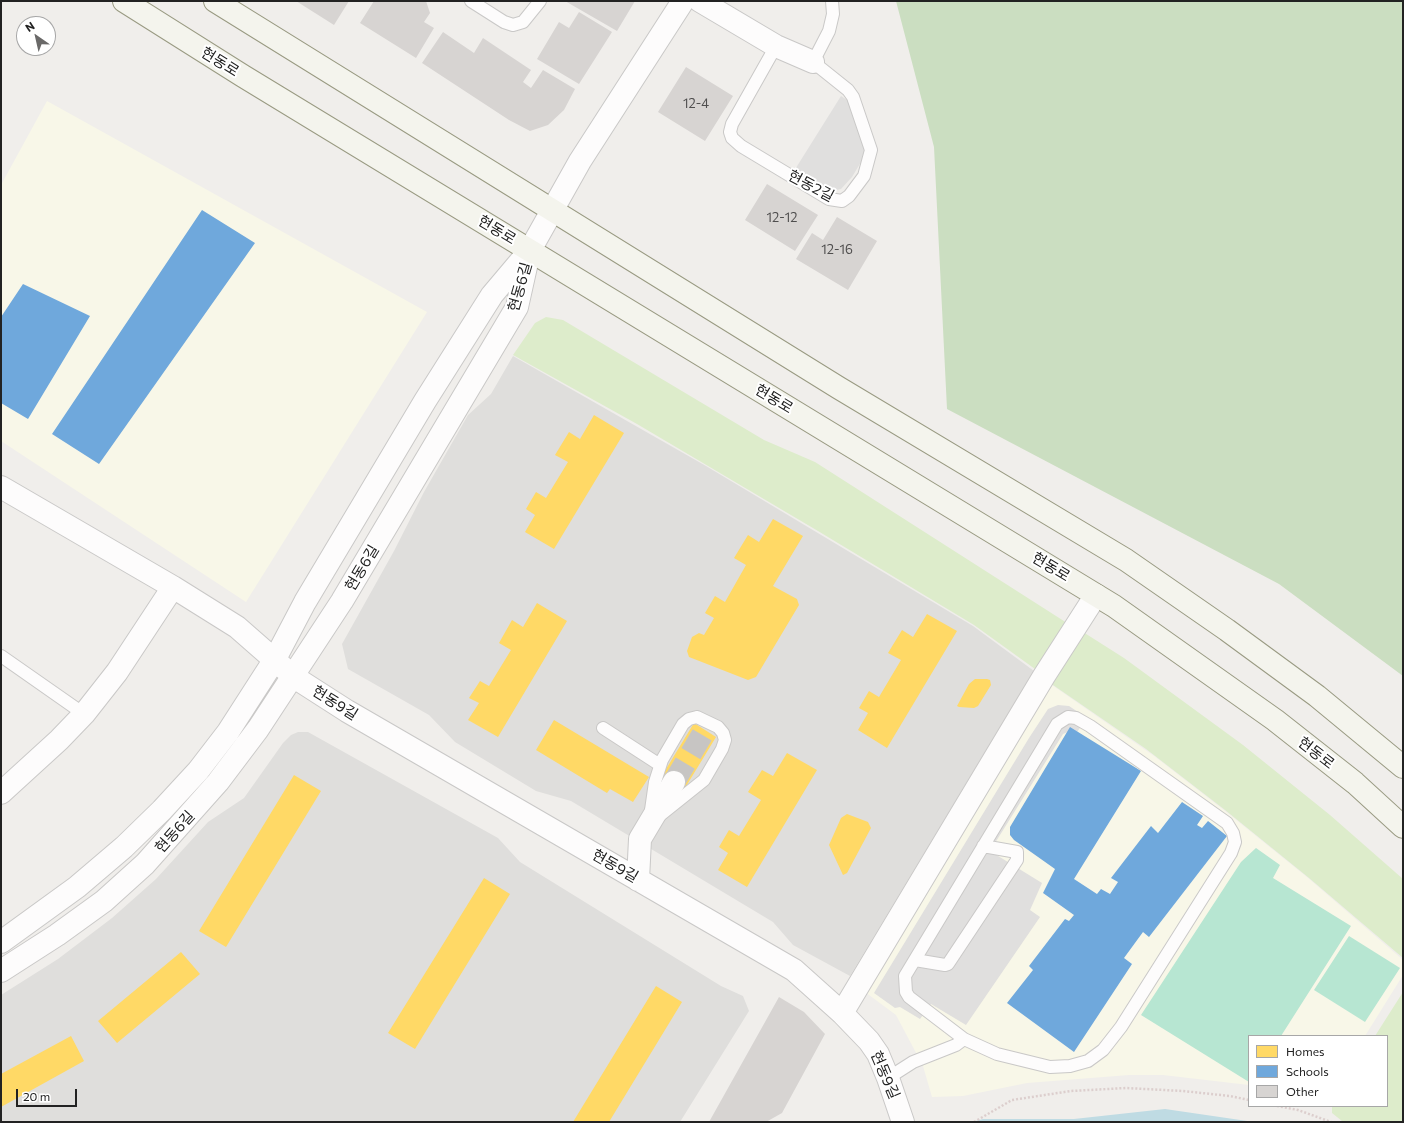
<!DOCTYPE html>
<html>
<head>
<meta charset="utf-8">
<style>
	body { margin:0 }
	#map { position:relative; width:1404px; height:1123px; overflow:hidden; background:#f0eeeb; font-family:Commissioner,sans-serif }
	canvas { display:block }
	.frame { position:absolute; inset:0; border:2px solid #222; pointer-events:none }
	.legend { position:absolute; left:1248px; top:1035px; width:140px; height:72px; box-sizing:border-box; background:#fff; border:1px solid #a7a7a7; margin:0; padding:5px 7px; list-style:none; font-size:12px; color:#222 }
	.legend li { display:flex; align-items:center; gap:8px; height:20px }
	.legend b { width:20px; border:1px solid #a7a7a7 }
	.north { position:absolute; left:16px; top:16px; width:40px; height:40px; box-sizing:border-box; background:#fff; border:1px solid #a7a7a7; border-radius:50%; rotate:326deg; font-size:11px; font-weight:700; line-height:16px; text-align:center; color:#222 }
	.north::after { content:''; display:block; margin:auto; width:14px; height:18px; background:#6a6968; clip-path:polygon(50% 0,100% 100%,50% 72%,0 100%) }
	.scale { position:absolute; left:16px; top:1089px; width:61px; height:18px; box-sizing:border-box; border:2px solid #222; border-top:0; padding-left:5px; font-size:12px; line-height:14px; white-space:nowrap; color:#222; -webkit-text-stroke:3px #fff; paint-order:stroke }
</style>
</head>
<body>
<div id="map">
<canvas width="1404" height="1123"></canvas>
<div class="frame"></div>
<ul class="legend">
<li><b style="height:11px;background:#ffd966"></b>Homes</li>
<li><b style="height:11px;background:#6fa8dc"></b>Schools</li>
<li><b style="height:11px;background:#d7d4d2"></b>Other</li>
</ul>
<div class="north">N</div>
<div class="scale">20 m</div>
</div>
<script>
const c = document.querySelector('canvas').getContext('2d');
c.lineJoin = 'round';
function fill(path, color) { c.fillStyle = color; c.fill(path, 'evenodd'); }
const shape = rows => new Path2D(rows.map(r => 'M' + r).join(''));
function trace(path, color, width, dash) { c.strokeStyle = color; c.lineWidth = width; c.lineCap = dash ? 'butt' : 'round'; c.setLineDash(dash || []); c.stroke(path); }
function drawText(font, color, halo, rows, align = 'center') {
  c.font = font + ' Commissioner,"Noto Sans KR",sans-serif'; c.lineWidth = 4; c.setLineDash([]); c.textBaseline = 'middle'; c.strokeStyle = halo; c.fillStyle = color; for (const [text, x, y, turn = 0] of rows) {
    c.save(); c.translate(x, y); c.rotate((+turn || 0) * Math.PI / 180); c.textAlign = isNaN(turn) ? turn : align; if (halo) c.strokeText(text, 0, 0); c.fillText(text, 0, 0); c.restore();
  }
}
const residential = shape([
	[513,356,706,466,973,626,1034,671,850,976,793,945,773,922,571,801,536,791,455,742,429,715,348,669,342,644,394,551,424,492,468,415,491,394],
	[298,732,308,732,498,838,520,862,721,986,743,996,749,1011,680,1122,1,1122,1,995,58,959,112,918,156,879,208,822,244,798,283,743,291,735]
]);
const education = shape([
	[47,101,427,312,246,602,1,441,1,185],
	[1049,683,1154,756,1225,811,1308,878,1403,960,1403,975,1365,1036,1249,1036,1249,1085,1163,1075,1129,1075,1027,1083,963,1096,932,1097,923,1066,896,1015,865,992]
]);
const grass = shape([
	[546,317,563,320,764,440,815,462,1067,623,1035,669,974,625,818,531,637,424,513,355,535,323],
	[1083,632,1124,658,1243,745,1330,815,1403,879,1403,958,1309,878,1225,810,1146,749,1050,683],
	[1403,992,1403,1122,1342,1121,1332,1113,1332,1106,1387,1106,1387,1036,1375,1036]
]);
const forest = shape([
	[896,1,1403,1,1403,676,1279,584,947,409,934,147]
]);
const pitch = shape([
	[1256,848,1280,865,1273,878,1351,926,1281,1036,1249,1036,1249,1082,1141,1015,1241,862],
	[1349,936,1400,968,1365,1022,1314,990]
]);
const parking = shape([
	[841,96,847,100,853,109,862,133,864,151,861,162,852,177,841,189,831,191,819,187,794,171],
	[1058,705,1069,706,1087,718,1077,732,1072,730,1063,734,990,851,1042,883,1030,910,1040,917,966,1025,931,1004,920,1019,900,1007,895,1008,874,993,1029,738,1048,709]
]);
const water = shape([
	[1165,1109,1254,1122,972,1122,983,1119,1074,1119]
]);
const homes = shape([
	[594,415,624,433,554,549,525,532,535,515,526,509,536,492,546,498,568,462,555,455,569,432,580,439],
	[773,519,803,536,773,586,797,599,799,605,756,677,748,680,689,657,687,651,692,637,699,633,704,635,714,618,705,613,715,596,725,602,746,565,734,558,748,535,759,542],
	[537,603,567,621,498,737,468,720,479,703,469,698,480,681,489,686,511,650,499,643,512,620,523,627],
	[927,614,957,631,887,748,858,730,868,713,859,708,869,691,879,697,901,660,888,653,902,630,913,637],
	[975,679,987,679,990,680,991,685,978,706,974,708,959,707,957,706,969,684],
	[554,720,649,777,633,802,610,789,607,793,536,750],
	[694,723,716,737,685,788,663,774],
	[787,753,817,770,747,887,718,870,728,853,719,847,729,830,739,836,761,800,748,792,762,770,773,776],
	[294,775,321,791,226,947,199,931],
	[847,814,868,822,871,828,847,873,843,875,829,845,841,818],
	[484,878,510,894,415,1049,388,1033],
	[181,952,200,974,117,1043,98,1021],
	[656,986,682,1002,609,1122,573,1122],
	[71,1036,84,1061,1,1107,1,1074]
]);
const schools = shape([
	[202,210,255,243,99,464,52,434],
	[23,284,90,316,28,419,1,403,1,317],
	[1070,727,1141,771,1074,879,1097,894,1101,889,1110,894,1118,882,1111,878,1151,826,1158,833,1182,802,1203,816,1197,825,1202,828,1208,821,1227,836,1149,937,1143,932,1124,958,1132,964,1074,1052,1007,1003,1033,970,1029,966,1065,919,1069,921,1074,915,1043,893,1055,869,1014,840,1010,835,1010,827]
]);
const building = shape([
	[296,1,349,1,334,25],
	[374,1,426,1,430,13,424,22,434,28,416,58,360,23],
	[565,1,635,1,617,31],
	[579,12,612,32,579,84,537,59,559,22,569,28],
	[443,32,474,53,483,38,531,70,523,82,531,88,543,70,575,89,564,110,548,125,530,131,509,120,422,63],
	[686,67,733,96,705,141,658,112],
	[767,184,818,215,795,251,745,220],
	[837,217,877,241,848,290,796,259,812,233,823,240],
	[779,997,804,1012,825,1034,782,1113,766,1122,709,1122]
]);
const streetTunnel = shape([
	[674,782,705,730]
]);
const path = shape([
	[1277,1106,1298,1110,1331,1122],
	[974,1122,1012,1100,1071,1091,1126,1088,1183,1091,1230,1096,1249,1100]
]);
const lane = shape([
	[471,1,504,22,513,25,523,22,540,1],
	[776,46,732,124,730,132,732,138,741,146,829,199,842,201,849,196,864,176,871,150,853,97,848,90,813,62,829,31,833,14,832,1],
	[1,656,84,714],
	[697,717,718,727,723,733,725,740,722,749,704,780,649,824,655,782,662,760,683,724,689,719,697,717],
	[603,728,660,765],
	[915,960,945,965,948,964,1017,860,1017,852,983,846],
	[888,1078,913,1062,956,1045,964,1039,997,1054,1050,1067,1070,1066,1088,1061,1103,1050,1121,1027,1231,853,1235,842,1233,833,1227,823,1090,726,1076,718,1068,717,1057,724,905,976,906,992,909,997,964,1039]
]);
const street = shape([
	[700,1,776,46,813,62],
	[1,487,173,587,237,627,294,677,347,711,794,970,842,1013,869,1041,878,1054,888,1078,903,1122],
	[1,793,59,740,84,714,117,672,173,587],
	[638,880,640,839,674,782],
	[1,942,77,887,124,847,162,810,198,771,228,732,275,659,305,602,425,401,492,295,530,250,580,161,683,1],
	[1,971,57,935,104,901,145,864,218,782,258,729,342,601,517,307,529,253],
	[842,1013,1044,676,1096,595]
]);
const secondary = shape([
	[124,1,243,76,1114,606,1275,720,1355,783,1403,827],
	[215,1,839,388,1126,560,1227,630,1317,696,1403,767]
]);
const numberNames = [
	["12-4",696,104],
	["12-12",782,218],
	["12-16",837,250]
];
const streetNames = [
	["현동로",220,62,32],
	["현동2길",811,186,28],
	["현동로",497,230,31],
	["현동6길",520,287,-74],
	["현동로",774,399,31],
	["현동로",1051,567,31],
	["현동6길",362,568,-59],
	["현동9길",335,703,32],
	["현동로",1316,753,38],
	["현동6길",175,832,-48],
	["현동9길",615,866,30],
	["현동9길",885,1075,67]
];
fill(residential, '#dfdedc');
fill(education, '#f8f7e8');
fill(grass, '#ddeccb');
fill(forest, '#cbdec1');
fill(pitch, '#b7e6d2');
fill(parking, '#e0dfde');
fill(water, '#bfdbe3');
fill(homes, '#ffd966');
fill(schools, '#6fa8dc');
fill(building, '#d7d4d2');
trace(streetTunnel, '#c7c5c3', 22, [22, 11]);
trace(lane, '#c9c8c7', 14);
trace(street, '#c9c8c7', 24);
trace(secondary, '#999a82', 24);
trace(path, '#dccecd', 2.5, [2, 2]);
trace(lane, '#fdfcfc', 12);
trace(street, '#fdfcfc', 22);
trace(secondary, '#f4f4ed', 22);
drawText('13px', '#4f4e4e', null, numberNames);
drawText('15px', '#222', '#fff', streetNames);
</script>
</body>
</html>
